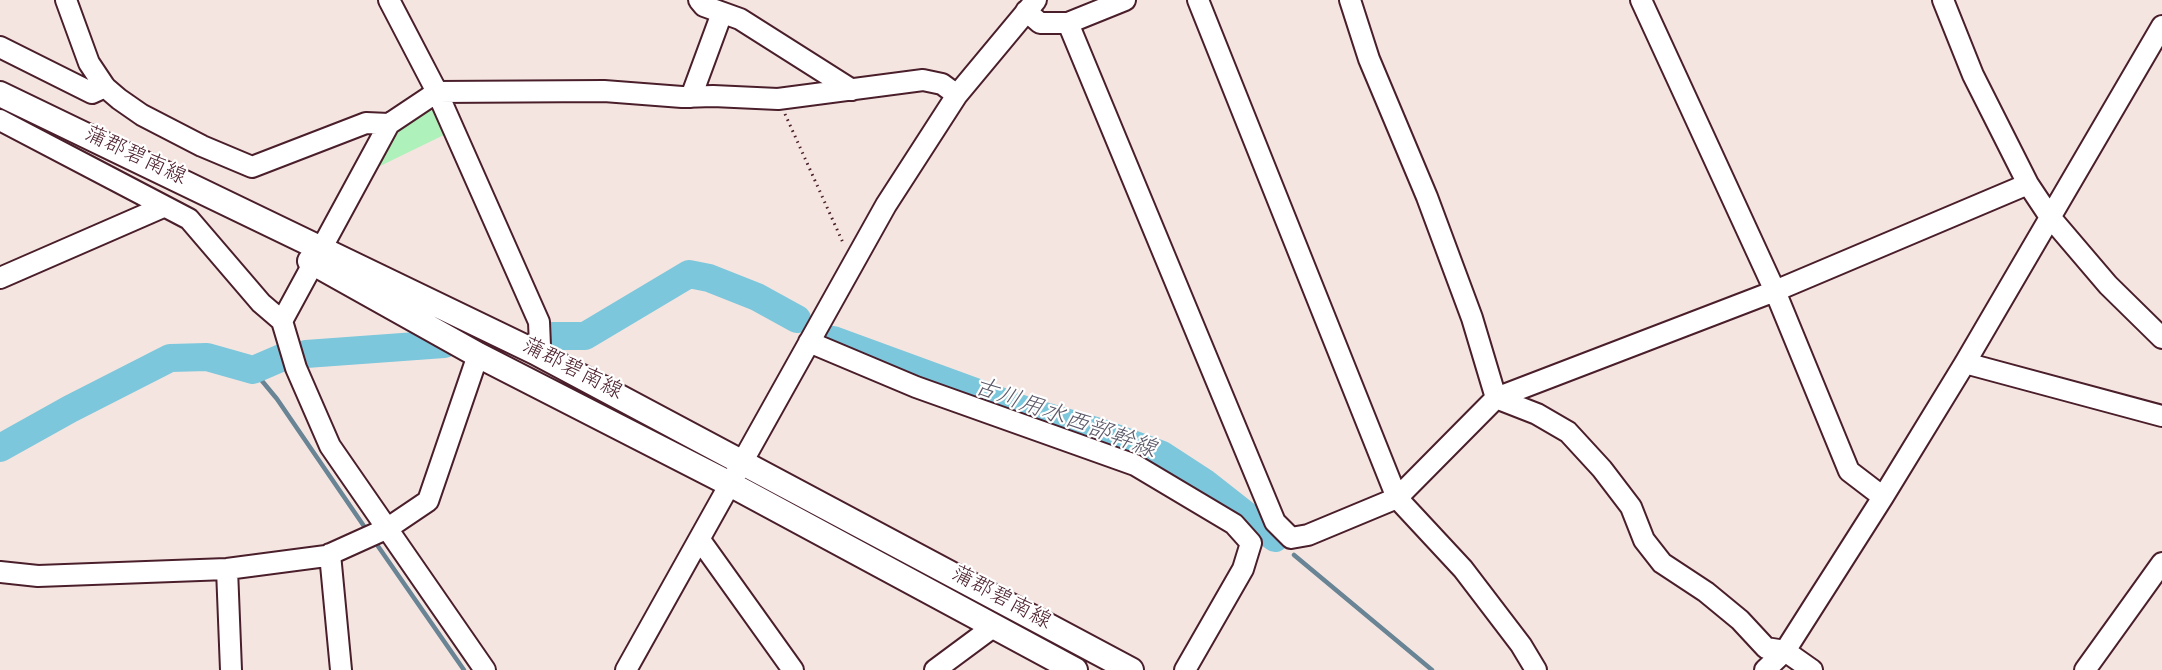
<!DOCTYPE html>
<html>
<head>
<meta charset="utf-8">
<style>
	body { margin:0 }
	canvas { display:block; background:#f5e5e0 }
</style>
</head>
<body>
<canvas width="2162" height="670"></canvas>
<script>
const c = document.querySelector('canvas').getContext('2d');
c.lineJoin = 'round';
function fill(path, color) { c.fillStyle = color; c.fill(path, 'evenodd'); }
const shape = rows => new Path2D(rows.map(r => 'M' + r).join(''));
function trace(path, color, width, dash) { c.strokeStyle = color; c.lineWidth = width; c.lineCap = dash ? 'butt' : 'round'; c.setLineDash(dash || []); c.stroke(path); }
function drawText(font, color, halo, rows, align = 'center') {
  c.font = font + ' Dekko,"Klee One",sans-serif'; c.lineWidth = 4.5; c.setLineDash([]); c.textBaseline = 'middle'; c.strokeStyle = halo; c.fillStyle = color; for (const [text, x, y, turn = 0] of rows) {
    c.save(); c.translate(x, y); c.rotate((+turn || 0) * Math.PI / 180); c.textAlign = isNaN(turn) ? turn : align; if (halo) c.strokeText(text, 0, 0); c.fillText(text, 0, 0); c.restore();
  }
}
const green = shape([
	[435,101,448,133,376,168,409,115]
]);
const stream = shape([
	[253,370,277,399,368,532],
	[373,539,464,670],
	[1294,555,1432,670]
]);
const river = shape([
	[548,336,585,336,689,274,709,278,757,297,797,319],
	[833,340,1027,411,1099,432,1162,455,1205,483,1275,538],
	[306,354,444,344],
	[0,448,70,409,170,358,207,357,253,370,281,358]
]);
const path = shape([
	[785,114,844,245]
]);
const minor = shape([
	[66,0,89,63,105,87,119,99,142,115,202,146,252,167,366,123,389,124,437,92,604,91,682,97,713,96,778,99,923,80,942,84,957,95],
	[389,0,437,92,539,322,540,346,535,352],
	[699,0,704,6,740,19,852,90],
	[1198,0,1397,498,1463,569,1521,645,1536,670],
	[1350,0,1369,59,1427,197,1472,318,1496,398],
	[1641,0,1775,291,1849,471,1883,497],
	[1943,0,1973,75,2028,184,2050,217,2108,285,2162,338],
	[1026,11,1040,23,1068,23,1125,0],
	[1068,23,1275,522,1291,538,1308,535,1397,498,1496,398,1775,291,2028,184],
	[0,47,92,93,105,87],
	[691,97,722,13],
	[0,120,189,219,261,303,282,321,296,368,330,446,485,670],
	[0,278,163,207],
	[282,321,389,124],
	[809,342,916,387,1135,465,1234,524,1251,543,1243,569,1185,670],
	[1965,363,2162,416],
	[1496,398,1537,414,1568,432,1602,469,1631,507,1644,540,1662,563,1706,592,1740,620,1766,648,1785,651,1812,670],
	[700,540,793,670],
	[330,554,341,670],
	[227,569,231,670],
	[0,572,38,576,227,569,326,556,388,528,428,501,478,355],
	[626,670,886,205,957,95,1036,0],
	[935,670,993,627],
	[1765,670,1785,651,1883,497,1965,363,2162,26],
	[2085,670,2162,563]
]);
const major = shape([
	[0,94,535,352,1131,670],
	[310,261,478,355,730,484,1075,670]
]);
const streetNames = [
	["蒲郡碧南線",134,158,25],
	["蒲郡碧南線",571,371,27],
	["蒲郡碧南線",1000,600,28]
];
const waterNames = [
	["古川用水西部幹線",1064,421,20]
];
fill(green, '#aff1ba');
trace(stream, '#688495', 4.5);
trace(river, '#7cc7dc', 28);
trace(minor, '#4a1f2b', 24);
trace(major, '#4a1f2b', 28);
trace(path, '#4a1f2b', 3, [1.5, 4.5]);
trace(minor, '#fff', 20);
trace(major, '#fff', 24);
drawText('22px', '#4a1f2b', '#fff', streetNames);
drawText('italic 24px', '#5c5a69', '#fff', waterNames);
</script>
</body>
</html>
